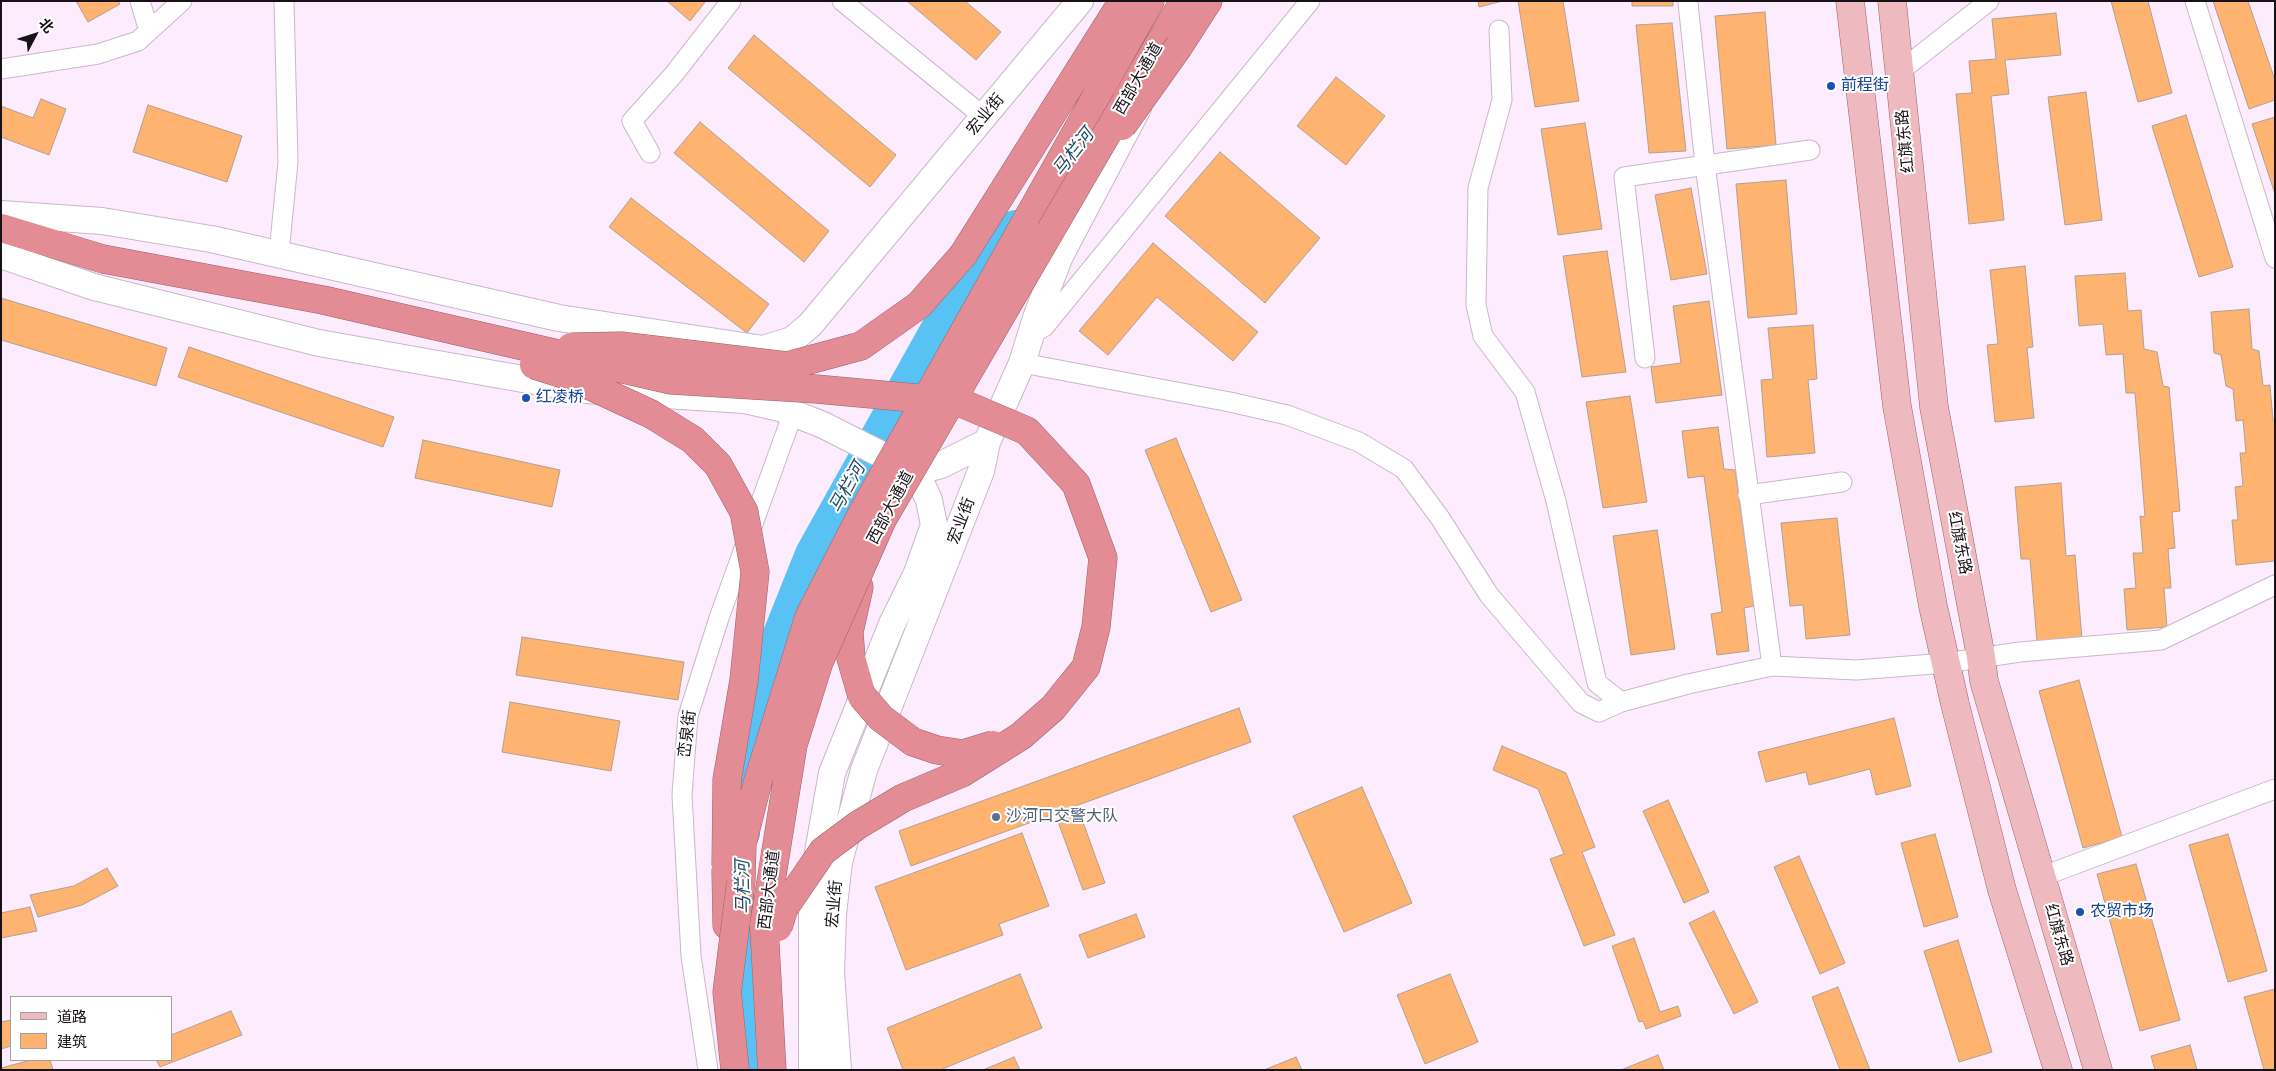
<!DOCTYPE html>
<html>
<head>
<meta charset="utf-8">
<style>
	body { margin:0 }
	#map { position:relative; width:2276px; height:1071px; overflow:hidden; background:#fdecfe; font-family:"DejaVu Sans","Noto Sans SC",sans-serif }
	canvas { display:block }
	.frame { position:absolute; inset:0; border:2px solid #181218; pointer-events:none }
	.legend { position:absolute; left:10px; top:996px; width:162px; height:65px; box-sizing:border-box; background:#fff; border:1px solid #a3a0a3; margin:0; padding:6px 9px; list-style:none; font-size:15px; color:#181218 }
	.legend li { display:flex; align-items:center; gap:10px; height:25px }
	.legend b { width:25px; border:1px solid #a3a0a3 }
	.north { position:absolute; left:10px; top:10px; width:50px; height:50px; -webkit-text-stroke:4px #fff; paint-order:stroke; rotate:50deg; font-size:14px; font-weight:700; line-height:20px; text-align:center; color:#181218 }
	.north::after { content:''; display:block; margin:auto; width:18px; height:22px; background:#181218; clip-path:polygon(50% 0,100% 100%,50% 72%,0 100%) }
</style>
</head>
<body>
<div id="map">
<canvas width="2276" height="1071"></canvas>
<div class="frame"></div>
<ul class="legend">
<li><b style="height:6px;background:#eebabf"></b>道路</li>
<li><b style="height:14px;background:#feb370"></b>建筑</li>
</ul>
<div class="north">北</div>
</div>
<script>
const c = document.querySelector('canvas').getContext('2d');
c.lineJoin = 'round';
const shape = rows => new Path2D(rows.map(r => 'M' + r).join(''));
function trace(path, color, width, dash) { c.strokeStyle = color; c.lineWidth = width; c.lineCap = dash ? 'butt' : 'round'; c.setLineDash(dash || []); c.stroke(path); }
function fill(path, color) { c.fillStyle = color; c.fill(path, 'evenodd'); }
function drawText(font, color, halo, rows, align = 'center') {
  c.font = font + ' "DejaVu Sans","Noto Sans SC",sans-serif'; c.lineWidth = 4; c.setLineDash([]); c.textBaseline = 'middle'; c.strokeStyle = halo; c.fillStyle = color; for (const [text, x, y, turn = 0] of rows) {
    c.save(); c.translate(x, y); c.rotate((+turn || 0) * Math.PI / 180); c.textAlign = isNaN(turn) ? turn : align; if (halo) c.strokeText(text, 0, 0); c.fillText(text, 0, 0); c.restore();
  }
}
const river = shape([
	[743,833,742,778,758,689,812,554,942,321,1015,227],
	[744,909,745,953,757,1070]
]);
const building = shape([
	[76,1,118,1,120,4,88,22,76,1],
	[667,1,706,1,690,21,667,1],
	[907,1,965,1,1001,32,976,60,907,1],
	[1478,1,1503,1,1479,7,1478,1],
	[1518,1,1563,1,1579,101,1535,107,1518,1],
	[1632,1,1673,1,1673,6,1632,6,1632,1],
	[2111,1,2148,1,2172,93,2138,102,2111,1],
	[2213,1,2248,1,2275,80,2275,100,2249,109,2213,1],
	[1765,12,1776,145,1727,149,1715,16,1765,12],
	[2056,13,2061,55,2005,60,2009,94,1991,96,2004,220,1969,224,1956,94,1972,93,1969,61,1996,59,1992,19,2056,13],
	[1672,23,1686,151,1649,153,1636,25,1672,23],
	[754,35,896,155,870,187,728,68,754,35],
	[1336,77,1385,116,1346,165,1297,126,1336,77],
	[2086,92,2102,220,2065,225,2048,97,2086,92],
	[41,99,66,109,49,155,1,137,1,106,33,118,41,99],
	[148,105,242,136,227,182,133,152,148,105],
	[2186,115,2233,267,2199,277,2152,126,2186,115],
	[2275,117,2275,194,2252,124,2275,117],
	[700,122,829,231,804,262,674,153,700,122],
	[1585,123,1602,229,1558,235,1541,129,1585,123],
	[1220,152,1320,238,1265,303,1165,216,1220,152],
	[1786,180,1797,314,1748,318,1736,184,1786,180],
	[1691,188,1707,274,1671,280,1655,195,1691,188],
	[631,198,769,304,747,333,609,227,631,198],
	[1153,243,1258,332,1233,361,1157,297,1108,355,1079,331,1153,243],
	[1607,251,1626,372,1582,377,1563,256,1607,251],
	[2025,266,2033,347,2027,348,2034,418,1995,422,1987,345,1998,344,1990,270,2025,266],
	[2125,273,2128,311,2141,310,2144,349,2157,352,2163,386,2169,387,2180,511,2172,512,2175,548,2168,549,2171,588,2164,588,2167,627,2127,630,2124,589,2136,588,2133,553,2143,553,2140,516,2145,517,2135,393,2126,393,2123,354,2106,355,2103,324,2079,326,2075,276,2125,273],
	[1,298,167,348,156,386,1,340,1,298],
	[1709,301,1722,395,1656,403,1651,367,1681,363,1673,306,1709,301],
	[2249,309,2252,349,2259,351,2263,386,2270,385,2273,420,2275,419,2275,561,2236,565,2232,520,2238,520,2235,487,2243,486,2240,453,2246,453,2243,420,2236,421,2233,389,2226,386,2221,355,2214,353,2211,312,2249,309],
	[1813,325,1817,379,1808,380,1815,453,1767,457,1761,380,1773,379,1768,328,1813,325],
	[189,347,394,417,383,447,178,377,189,347],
	[1630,396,1647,502,1603,508,1586,402,1630,396],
	[1718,427,1724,469,1735,470,1754,606,1744,608,1749,651,1717,655,1711,614,1722,612,1704,476,1688,478,1682,431,1718,427],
	[1176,438,1242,600,1211,612,1145,450,1176,438],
	[423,440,560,470,552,507,415,478,423,440],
	[2061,483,2066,556,2075,555,2082,639,2037,642,2030,559,2021,559,2015,487,2061,483],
	[1837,518,1850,635,1806,639,1803,605,1790,606,1781,523,1837,518],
	[1657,530,1675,649,1631,655,1613,536,1657,530],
	[522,637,684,662,678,700,516,675,522,637],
	[2079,680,2122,837,2083,848,2039,691,2079,680],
	[510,702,620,721,611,771,502,752,510,702],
	[1239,708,1251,742,911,866,899,831,1239,708],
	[1894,718,1911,786,1876,795,1870,769,1809,785,1806,772,1766,782,1758,752,1894,718],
	[1502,746,1566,773,1595,847,1582,852,1615,935,1584,946,1550,859,1564,854,1538,789,1493,770,1502,746],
	[1362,787,1412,903,1344,932,1293,816,1362,787],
	[1668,800,1709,892,1684,903,1643,811,1668,800],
	[1079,811,1105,883,1083,890,1057,819,1079,811],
	[1022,833,1049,906,999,924,1003,935,906,970,875,887,1022,833],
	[1935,834,1958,917,1924,927,1901,843,1935,834],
	[2228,834,2267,971,2228,982,2189,845,2228,834],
	[1799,856,1845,963,1820,974,1774,867,1799,856],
	[2136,864,2180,1020,2140,1031,2097,874,2136,864],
	[107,868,118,886,82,905,38,917,30,895,74,886,107,868],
	[30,907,37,931,1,938,1,913,30,907],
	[1714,911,1758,1002,1734,1014,1689,923,1714,911],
	[1136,914,1145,937,1088,958,1079,935,1136,914],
	[1634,938,1660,1012,1678,1006,1681,1016,1646,1029,1643,1021,1639,1022,1612,946,1634,938],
	[1958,940,1992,1052,1959,1062,1924,951,1958,940],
	[1020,974,1042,1028,940,1070,903,1070,887,1028,1020,974],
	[1450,974,1478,1042,1425,1064,1397,995,1450,974],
	[1838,987,1870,1070,1840,1070,1812,997,1838,987],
	[2275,989,2275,1070,2264,1070,2244,997,2275,989],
	[231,1011,242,1035,160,1067,156,1060,171,1060,171,1035,231,1011],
	[11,1020,11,1046,1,1049,1,1022,11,1020],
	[2190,1045,2197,1070,2155,1070,2151,1056,2190,1045],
	[1658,1055,1664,1070,1621,1070,1658,1055],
	[1014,1057,1020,1070,983,1070,1014,1057],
	[1296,1057,1302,1070,1264,1070,1296,1057],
	[31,1060,50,1060,53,1070,1,1070,1,1068,31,1060]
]);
const street = shape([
	[140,1,149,31],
	[842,1,984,117],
	[2195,1,2275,258],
	[1688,3,1705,165,1772,666],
	[1499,30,1502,100,1478,188,1476,305,1483,336,1525,392,1556,501,1597,683,1621,702],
	[1,69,98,54,138,41,182,1],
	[1899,72,1989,1],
	[650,153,632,121,674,74,731,1],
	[279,253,288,162,284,1],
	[1030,335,1044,327,1310,1],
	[1645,358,1624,177,1810,150],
	[1022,363,1230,402,1287,415,1359,442,1404,469,1440,518,1489,595,1581,703,1599,712,1621,702,1688,684,1772,666,1856,670,1946,663,2020,652,2161,640,2275,585],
	[1748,495,1842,482],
	[2041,877,2275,789],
	[708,1070,691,956,682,795,688,716,719,618,793,413]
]);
const secondary = shape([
	[1,214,102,221,211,239,559,318,763,349,792,340,810,325,1080,1],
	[1,255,94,287,319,343,585,390,745,400,780,408,823,425,916,472,929,500,934,525,917,573,892,624,832,773,812,886,812,1070],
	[916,472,941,465,987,442],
	[838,1070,831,973,833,914,839,862,864,770,981,471,987,442,1022,363,1037,315,1060,256,1138,108]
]);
const primary = shape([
	[1850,1,1897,406,1933,606,1955,704,2002,890,2058,1070],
	[1892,1,1934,407,1981,657,1984,681,2098,1070]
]);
const highway = shape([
	[1179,46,1208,1],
	[1126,101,1184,1],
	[1024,225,1150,1],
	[1,228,103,259],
	[963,255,1123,1],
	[859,587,849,632,851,658,862,696],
	[726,871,727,925]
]);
const highwayBridge = shape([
	[1122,126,1179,46],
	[103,259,323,300,671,380,816,389,959,402,1027,431,1076,484,1103,558,1096,627,1086,667,1053,708,1021,736,962,773,903,798,858,825,823,851,784,908,778,927],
	[571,347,621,346,787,366,861,346,919,305,963,255],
	[534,365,569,376,651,414,693,440,718,465,744,512,755,572,744,680,727,780,726,866],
	[862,696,881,718,913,742,937,750,963,754,993,745],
	[735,1070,727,992,741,881,742,844,758,781,809,617,865,508,1024,225],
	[772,1070,764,925,793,745,819,662,882,520,1126,101]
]);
const markers = [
	[1831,86,5,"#1a4fb4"],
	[526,398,5,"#1a4fb4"],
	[996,817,5,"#5c6f8a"],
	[2080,912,5,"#1a4fb4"]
];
const streetNames = [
	["西部大通道",1139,79,-60],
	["宏业街",986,115,-50],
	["红旗东路",1906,141,-96],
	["西部大通道",891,508,-62],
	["宏业街",962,521,-69],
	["红旗东路",1959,543,79],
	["峦泉街",688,734,-83],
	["西部大通道",770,890,-83],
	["宏业街",835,904,-85],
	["红旗东路",2058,935,74]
];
const transitNames = [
	["前程街",1841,86],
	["红凌桥",536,398],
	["农贸市场",2090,912]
];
const serviceNames = [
	["沙河口交警大队",1006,817]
];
const waterNames = [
	["马栏河",1074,153,-52],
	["马栏河",848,488,-61],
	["马栏河",744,887,-91]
];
trace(river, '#58c2f4', 34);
fill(building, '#feb370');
trace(building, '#b3a091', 1);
trace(street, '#c8b8c9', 21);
trace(secondary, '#c8b8c9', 28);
trace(primary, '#9c6169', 29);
trace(highway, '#9c6169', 29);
trace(street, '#fff', 19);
trace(secondary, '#fff', 26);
trace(primary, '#eebabf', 28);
trace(highway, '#e38c95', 28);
trace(highwayBridge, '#9c6169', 29, []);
trace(highwayBridge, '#e38c95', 28);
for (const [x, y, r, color] of markers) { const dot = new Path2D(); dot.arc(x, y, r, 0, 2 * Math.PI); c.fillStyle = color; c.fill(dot); trace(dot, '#fff', 2); }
drawText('16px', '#181218', '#fff', streetNames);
drawText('16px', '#164399', '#fff', transitNames, 'left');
drawText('16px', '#4e5e75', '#fff', serviceNames, 'left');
drawText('italic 18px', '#204c62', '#fff', waterNames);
</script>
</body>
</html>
